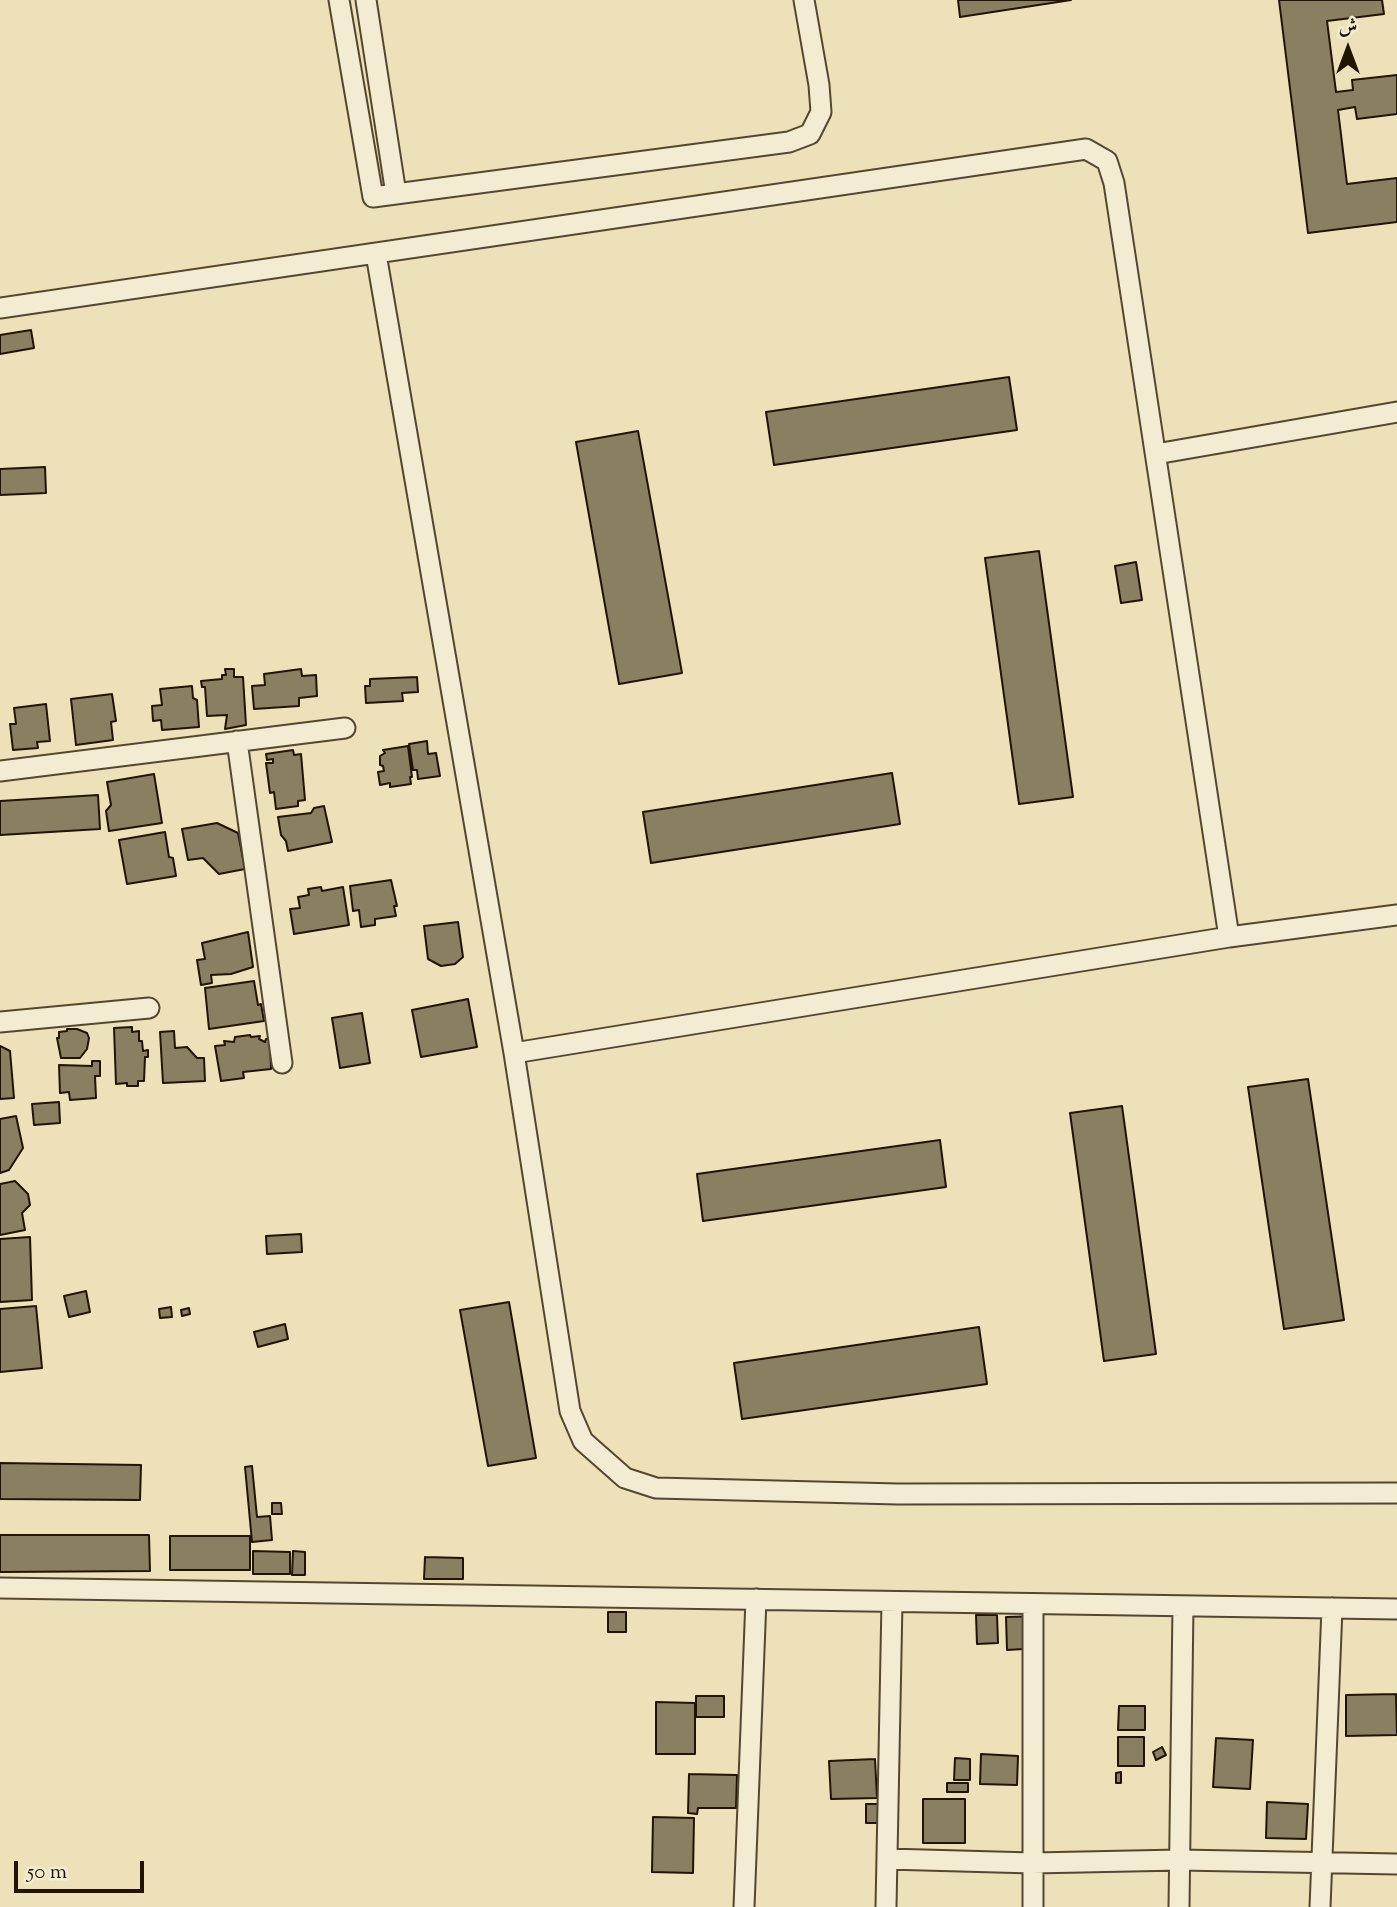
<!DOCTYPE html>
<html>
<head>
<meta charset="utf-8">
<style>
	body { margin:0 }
	#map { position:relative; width:1397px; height:1907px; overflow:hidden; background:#ece1b9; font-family:"Sorts Mill Goudy",Amiri,serif }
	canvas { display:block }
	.north { position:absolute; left:1313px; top:14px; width:70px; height:70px; -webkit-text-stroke:5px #f3ecd2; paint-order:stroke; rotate:0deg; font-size:19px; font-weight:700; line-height:28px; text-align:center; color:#211403 }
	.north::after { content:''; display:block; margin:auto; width:24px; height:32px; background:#211403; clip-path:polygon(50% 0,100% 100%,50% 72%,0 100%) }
	.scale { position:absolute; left:14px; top:1861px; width:130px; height:32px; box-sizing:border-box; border:4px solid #211403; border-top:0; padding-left:9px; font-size:21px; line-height:24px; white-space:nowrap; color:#211403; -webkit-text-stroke:5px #f3ecd2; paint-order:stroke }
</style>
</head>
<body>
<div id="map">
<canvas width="1397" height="1907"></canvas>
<div class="north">ش</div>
<div class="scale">50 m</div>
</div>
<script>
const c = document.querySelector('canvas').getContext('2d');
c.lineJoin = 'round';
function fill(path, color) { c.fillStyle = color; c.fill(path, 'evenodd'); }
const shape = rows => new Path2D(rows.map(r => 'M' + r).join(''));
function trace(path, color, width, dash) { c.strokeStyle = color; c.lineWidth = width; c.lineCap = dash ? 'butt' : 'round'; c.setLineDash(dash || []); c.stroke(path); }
const building = shape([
	[958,0,1071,0,960,17,958,0],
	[1279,0,1382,0,1384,14,1327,21,1336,92,1353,90,1352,80,1397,75,1397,114,1357,119,1355,107,1338,110,1347,184,1397,178,1397,222,1308,233,1279,0],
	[31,330,34,348,0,354,0,335,31,330],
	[1009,377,1017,430,774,465,766,412,1009,377],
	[638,431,682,673,619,684,576,442,638,431],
	[45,467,46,493,0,495,0,469,45,467],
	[1039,551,1073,797,1019,804,985,558,1039,551],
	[1136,562,1142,600,1121,603,1115,566,1136,562],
	[225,669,234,669,234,677,243,677,246,725,225,729,227,715,207,716,205,687,202,687,201,681,222,679,222,675,226,675,225,669],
	[301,669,302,676,316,675,317,696,299,698,299,706,254,709,252,686,265,685,264,674,301,669],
	[417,677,418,692,402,693,403,701,366,703,365,686,370,686,370,679,417,677],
	[192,686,193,698,197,700,199,727,162,730,161,720,153,721,152,706,162,705,160,689,192,686],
	[112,694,116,721,111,722,113,740,76,745,71,699,112,694],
	[46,704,50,741,37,742,38,748,13,750,10,724,16,724,14,708,46,704],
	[427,741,428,754,436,753,440,776,418,779,417,770,413,770,409,744,427,741],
	[408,746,412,777,410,777,411,784,390,787,390,783,380,785,378,772,384,771,383,766,380,765,380,756,385,753,383,750,408,746],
	[293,750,294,755,301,754,305,800,298,801,298,806,276,809,274,792,270,793,266,763,273,763,273,759,267,760,266,754,293,750],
	[892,773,900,824,651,863,643,812,892,773],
	[154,774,162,823,109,831,106,811,111,805,107,782,154,774],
	[98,795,100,829,0,835,0,801,98,795],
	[324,806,332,842,288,851,286,841,281,835,278,817,311,813,314,808,324,806],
	[217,823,238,833,245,869,219,874,203,858,188,860,182,829,217,823],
	[165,832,169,857,173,858,176,876,127,884,119,840,165,832],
	[391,880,397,906,394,906,396,916,375,919,375,925,361,927,359,910,353,911,350,886,391,880],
	[321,887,322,891,343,887,349,925,294,934,290,909,300,908,298,897,309,895,308,889,321,887],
	[458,922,463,957,455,964,441,966,428,959,424,926,458,922],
	[248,932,253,967,231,974,211,975,212,983,201,985,197,960,205,959,202,943,248,932],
	[254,981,258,1005,261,1004,264,1021,209,1029,205,988,254,981],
	[468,999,477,1047,421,1057,412,1010,468,999],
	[362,1013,370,1063,340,1068,332,1018,362,1013],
	[132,1027,132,1032,139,1031,139,1041,142,1041,143,1051,148,1050,148,1057,145,1057,144,1081,138,1081,138,1086,127,1086,127,1083,116,1084,114,1028,132,1027],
	[67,1029,77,1029,87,1033,89,1038,87,1049,80,1058,61,1058,57,1038,59,1038,59,1032,67,1031,67,1029],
	[174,1031,175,1048,187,1047,197,1058,204,1058,205,1081,163,1083,160,1032,174,1031],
	[250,1035,251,1037,260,1036,259,1039,265,1042,266,1039,270,1038,271,1069,243,1072,244,1078,221,1081,215,1046,225,1045,224,1041,234,1042,235,1037,250,1035],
	[0,1046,10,1051,14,1098,0,1099,0,1046],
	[92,1061,100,1061,100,1076,95,1076,96,1098,70,1100,69,1092,60,1093,59,1065,92,1066,92,1061],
	[1308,1079,1344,1320,1284,1329,1248,1087,1308,1079],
	[59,1102,60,1123,34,1125,32,1104,59,1102],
	[1122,1106,1156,1354,1104,1361,1070,1113,1122,1106],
	[16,1116,23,1148,9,1170,0,1173,0,1119,16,1116],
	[940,1140,946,1187,703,1221,697,1174,940,1140],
	[15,1181,28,1194,30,1205,22,1213,25,1230,0,1235,0,1184,15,1181],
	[301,1234,302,1252,267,1254,266,1236,301,1234],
	[30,1237,32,1300,0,1302,0,1239,30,1237],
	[86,1291,90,1312,69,1317,64,1296,86,1291],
	[509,1302,536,1458,488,1466,460,1310,509,1302],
	[36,1306,42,1368,0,1372,0,1309,36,1306],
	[171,1307,172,1317,160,1318,159,1309,171,1307],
	[189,1308,190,1314,182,1316,181,1310,189,1308],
	[285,1324,288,1339,258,1347,254,1332,285,1324],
	[979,1327,987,1384,742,1419,734,1363,979,1327],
	[0,1463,141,1465,140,1500,0,1499,0,1463],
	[252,1466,257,1517,270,1516,272,1540,252,1542,245,1467,252,1466],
	[272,1503,281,1503,282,1514,272,1514,272,1503],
	[0,1535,149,1535,150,1571,0,1572,0,1535],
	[170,1536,250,1536,250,1570,170,1570,170,1536],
	[253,1551,290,1552,290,1574,253,1574,253,1551],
	[293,1551,305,1552,305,1575,292,1575,293,1551],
	[425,1557,463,1558,463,1579,424,1579,425,1557],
	[608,1612,626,1612,626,1632,608,1632,608,1612],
	[976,1615,997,1615,998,1643,977,1644,976,1615],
	[1039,1616,1040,1648,1007,1650,1006,1617,1039,1616],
	[1396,1694,1397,1735,1346,1736,1346,1695,1396,1694],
	[696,1696,724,1696,724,1717,696,1717,696,1696],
	[656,1702,695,1703,695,1754,656,1754,656,1702],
	[1119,1706,1145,1706,1145,1730,1118,1730,1119,1706],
	[1118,1737,1144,1737,1144,1766,1118,1766,1118,1737],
	[1216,1738,1253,1740,1250,1789,1213,1787,1216,1738],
	[1162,1747,1166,1755,1156,1760,1153,1752,1162,1747],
	[981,1754,1018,1756,1017,1785,980,1784,981,1754],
	[955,1758,970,1759,970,1780,954,1780,955,1758],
	[875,1759,877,1798,831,1799,829,1761,875,1759],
	[1121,1772,1121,1783,1116,1783,1116,1773,1121,1772],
	[689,1774,737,1775,736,1808,698,1808,697,1814,688,1813,689,1774],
	[947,1783,968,1783,968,1792,947,1792,947,1783],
	[923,1799,965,1799,965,1843,923,1843,923,1799],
	[1267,1802,1308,1804,1306,1839,1266,1838,1267,1802],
	[866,1804,883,1804,883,1823,866,1823,866,1804],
	[653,1817,694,1818,693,1873,652,1872,653,1817]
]);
const minor = shape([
	[339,0,373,197,789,142,810,134,821,112,819,85,804,0],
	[366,0,396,194],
	[376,254,514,1053,570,1411,583,1441,625,1478,656,1488,898,1494,1397,1493],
	[0,308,1086,149,1107,161,1114,183,1229,937],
	[1156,454,1397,412],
	[237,741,282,1063],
	[0,771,345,728],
	[0,1022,149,1008],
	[514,1053,1229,937,1397,915],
	[0,1588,1397,1609],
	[1033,1604,1033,1907],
	[887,1859,1033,1863,1180,1860,1397,1864],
	[744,1907,756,1599],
	[886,1907,892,1602],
	[1179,1907,1183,1606],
	[1320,1907,1332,1608]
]);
fill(building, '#8b7f62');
trace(building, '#211403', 2);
trace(minor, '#544730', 23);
trace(minor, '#f3ecd2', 19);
</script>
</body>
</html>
